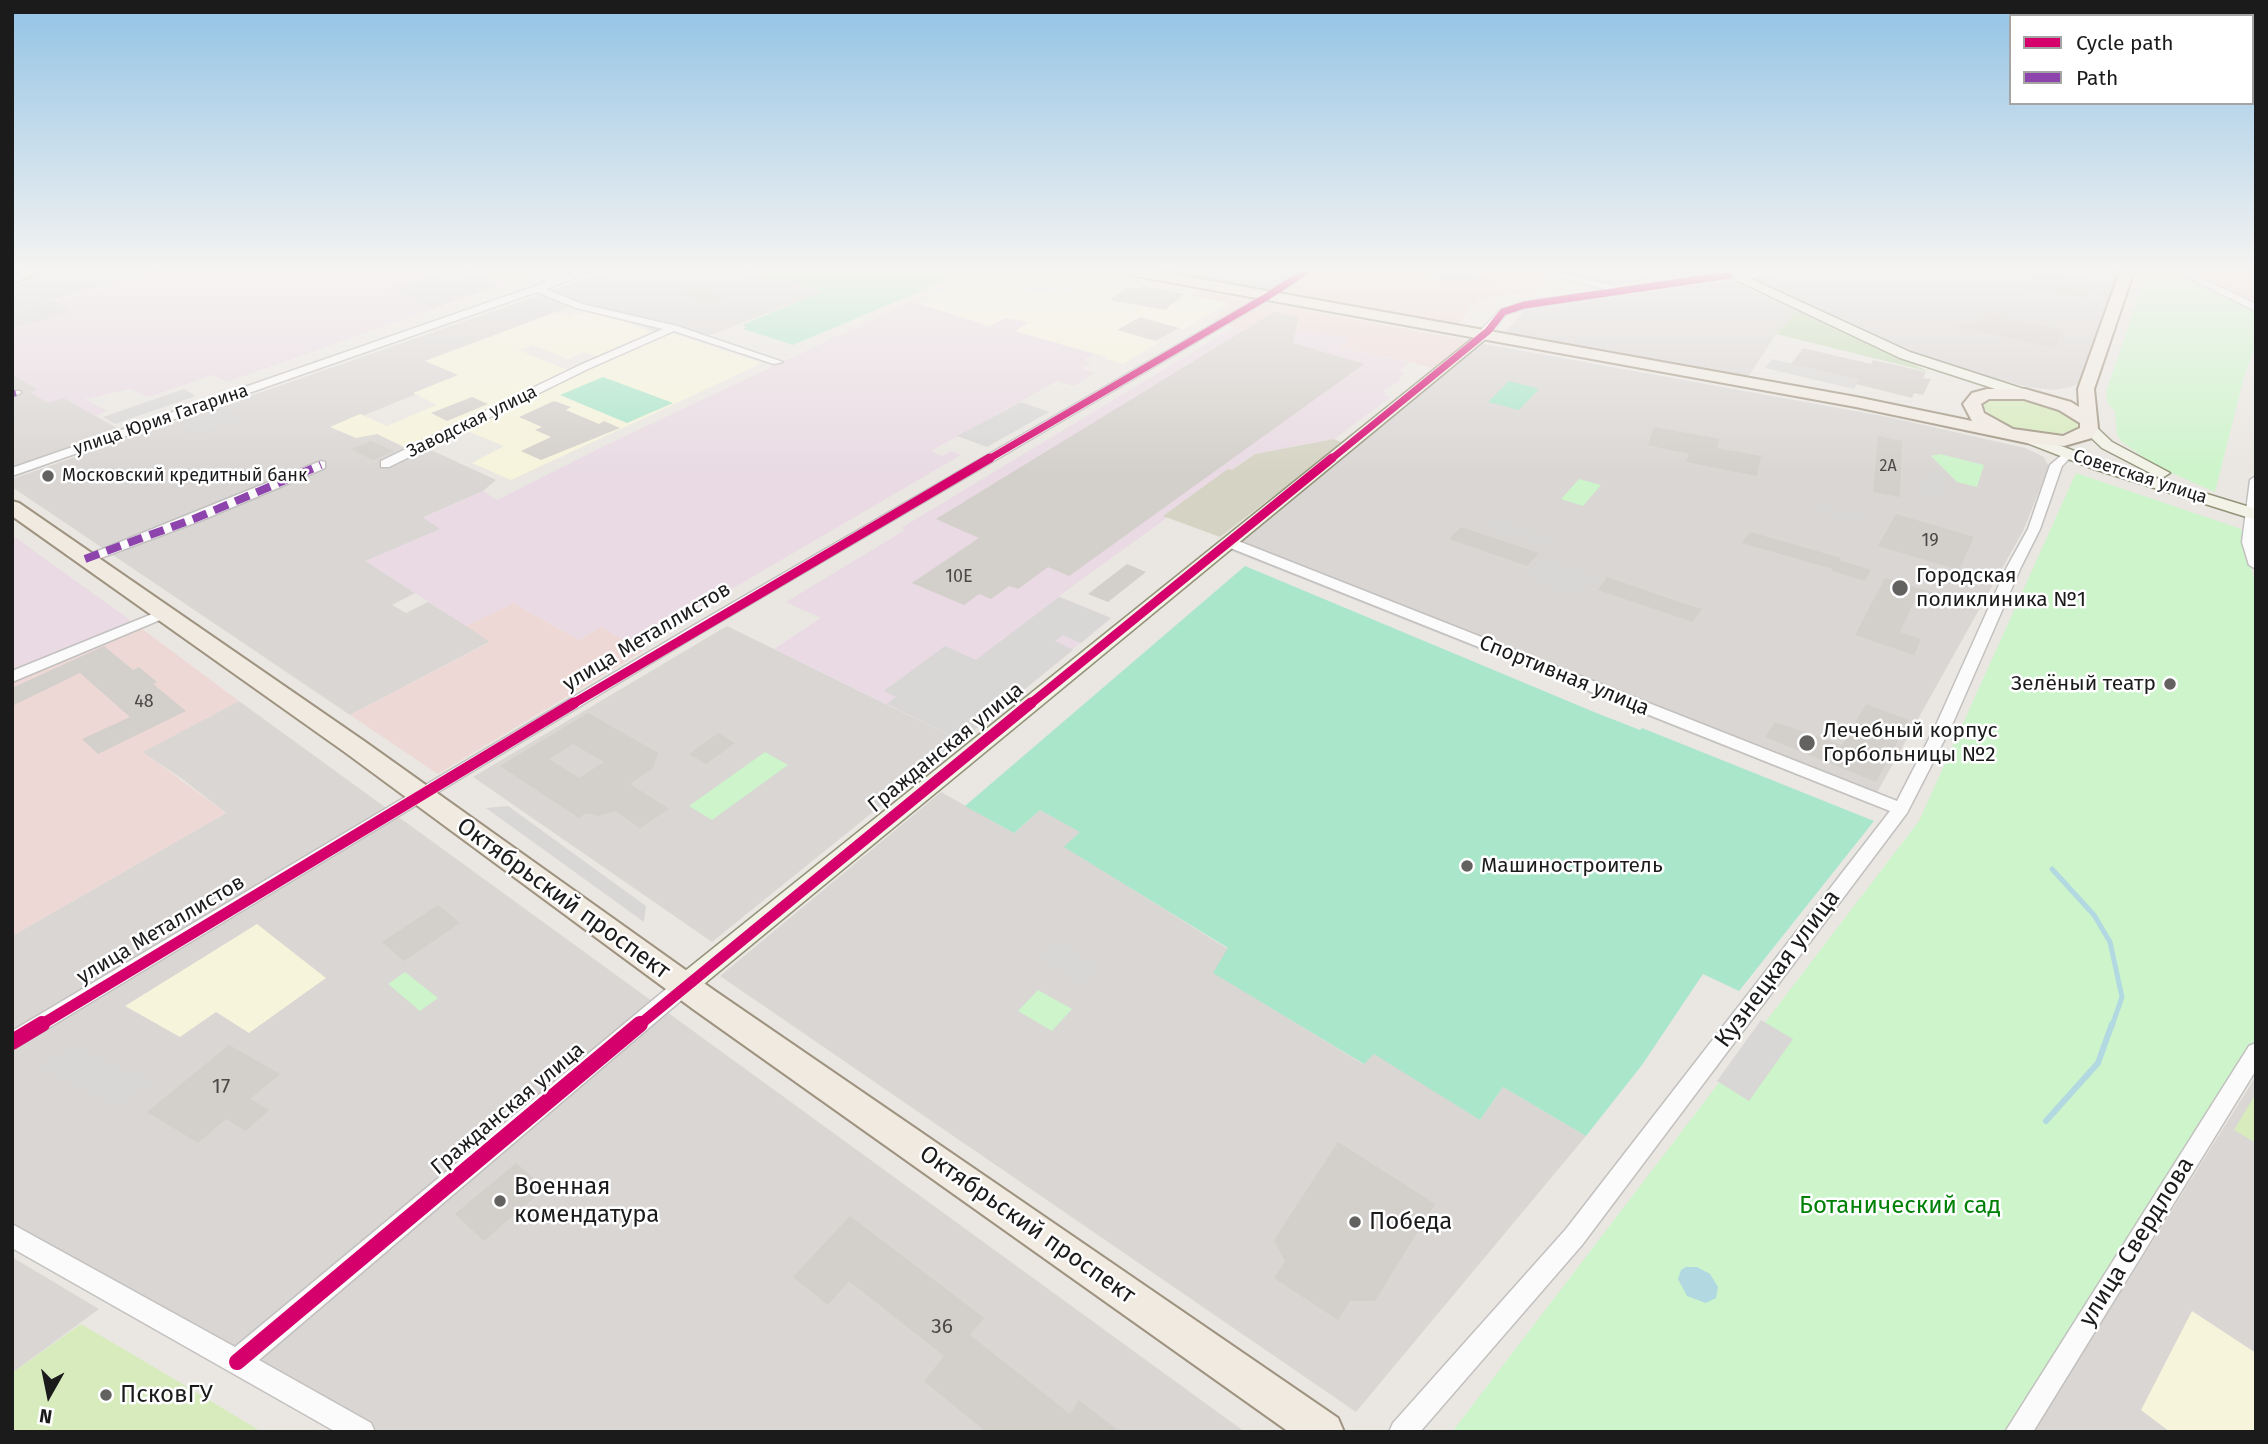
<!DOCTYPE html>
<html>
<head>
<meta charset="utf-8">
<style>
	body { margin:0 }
	#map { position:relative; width:2268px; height:1444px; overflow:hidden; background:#eae7e2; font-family:"Fira Sans",sans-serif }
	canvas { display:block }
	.frame { position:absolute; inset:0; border:14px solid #1b1b1b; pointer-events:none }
	.legend { position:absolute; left:2009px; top:14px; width:245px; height:91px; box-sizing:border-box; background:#fff; border:2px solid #a4a4a4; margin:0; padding:9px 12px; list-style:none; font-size:21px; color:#1b1b1b }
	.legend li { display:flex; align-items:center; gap:14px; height:35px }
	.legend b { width:35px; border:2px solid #a4a4a4 }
	.north { position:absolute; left:14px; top:1360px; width:70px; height:70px; -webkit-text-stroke:5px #fff; paint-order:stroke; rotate:189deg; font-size:19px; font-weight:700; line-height:28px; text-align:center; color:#1b1b1b }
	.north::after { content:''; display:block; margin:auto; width:24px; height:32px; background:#1b1b1b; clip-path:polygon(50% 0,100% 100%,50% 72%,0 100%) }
</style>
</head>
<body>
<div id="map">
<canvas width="2268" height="1444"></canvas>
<div class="frame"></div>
<ul class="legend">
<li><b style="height:9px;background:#d6006c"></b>Cycle path</li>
<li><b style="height:9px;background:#8e44ad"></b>Path</li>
</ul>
<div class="north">N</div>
</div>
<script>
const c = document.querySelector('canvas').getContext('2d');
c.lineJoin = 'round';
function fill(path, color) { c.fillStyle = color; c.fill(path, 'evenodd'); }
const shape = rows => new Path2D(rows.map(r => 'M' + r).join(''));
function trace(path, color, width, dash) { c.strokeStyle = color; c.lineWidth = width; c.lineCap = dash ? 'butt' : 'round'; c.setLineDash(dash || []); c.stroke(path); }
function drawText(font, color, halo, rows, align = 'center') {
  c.font = font + ' "Fira Sans",sans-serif'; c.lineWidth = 5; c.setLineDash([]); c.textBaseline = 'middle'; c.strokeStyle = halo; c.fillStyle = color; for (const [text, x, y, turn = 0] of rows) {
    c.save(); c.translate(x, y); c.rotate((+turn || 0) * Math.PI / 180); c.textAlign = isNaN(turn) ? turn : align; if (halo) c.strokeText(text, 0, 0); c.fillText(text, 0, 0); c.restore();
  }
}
const residential = shape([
	[53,271,159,271,12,311,12,283],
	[609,271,744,271,779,283,787,280,823,292,697,340,672,332,657,332,603,311,569,307,431,360,463,375,360,417,496,480,483,491,424,517,441,529,366,561,415,593,392,605,406,613,428,602,491,641,350,715,12,487,12,479],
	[1152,271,1300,271,1271,293],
	[1551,271,1711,271,1616,284],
	[1732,271,1745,275,1771,271,2123,271,2079,383,2071,387,2054,390,2028,387,1951,368,1913,355],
	[1729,280,1797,311,1776,334,1747,379,1502,335,1525,310],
	[1479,343,1888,417,2025,448,2044,457,2048,465,2048,469,2023,531,1870,805,1229,550],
	[12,374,39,390,32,393,64,398,122,431,12,469],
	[727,626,961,741,712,942,473,777],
	[239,701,1245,1432,372,1432,12,1229,12,936,226,813,181,778,142,752],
	[941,792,1014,833,1040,810,1081,832,1065,847,1228,949,1214,973,1363,1064,1374,1053,1480,1120,1503,1087,1586,1136,1356,1412,720,976],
	[2256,1076,2256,1432,2033,1432],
	[12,1257,99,1309,12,1373]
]);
const commercial = shape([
	[1300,271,1551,271,1554,272,1535,291,1483,299,1472,305,1458,325,1271,293],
	[2176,271,2256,271,2256,308],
	[1200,290,1479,343,1446,371,1427,367,1408,361,1244,330,1210,320,1230,307,1224,306,1227,303,1189,297],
	[513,603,579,640,601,627,643,651,438,774,350,715,490,642,466,626],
	[141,628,239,701,143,752,226,813,12,936,12,683]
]);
const industrial = shape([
	[159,271,471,271,504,284,227,382,213,375,149,397,130,389,85,399,107,411,95,416,64,398,48,403,31,393,38,389,12,374,12,328,72,310,55,301],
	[912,301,989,326,1005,318,1030,323,1016,331,1094,354,1084,360,1091,363,1081,368,1095,373,1074,386,1057,381,931,451,942,456,951,451,961,455,634,646,601,627,579,640,513,603,466,626,365,561,440,529,423,518,483,491,497,500,606,445],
	[1234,327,1286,341,1302,329,1351,338,1339,348,1409,362,1399,371,1405,373,1399,378,1401,380,1383,391,1386,392,1384,395,1391,397,1334,439,1255,454,1164,515,1168,517,1059,596,1111,618,961,741,774,649,821,618,786,602,905,530,901,528],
	[12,535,141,628,12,683]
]);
const education = shape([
	[1089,276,1228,303,1183,329,1136,319,1119,329,1159,342,1123,364,1106,359,1107,357,1015,331,1029,322,1005,318,989,326,920,304,958,283,963,283,969,280,1060,296],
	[556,312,569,317,578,313,601,313,654,333,597,357,583,352,568,359,533,345,518,350,570,371,408,449,377,434,356,438,330,427,360,414,387,426,437,405,413,393,458,375,425,361],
	[671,333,762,363,511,480,472,463,504,446,465,430,613,357],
	[257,924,326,978,249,1033,216,1012,180,1037,125,1006],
	[2192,1311,2256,1353,2256,1432,2170,1432,2141,1410]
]);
const construction = shape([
	[1334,439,1343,443,1220,537,1163,516,1228,469,1232,470,1255,454]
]);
const grass = shape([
	[2014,397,2058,407,2076,420,2078,426,2075,430,2053,435,2022,430,1994,420,1983,407,1984,402,1990,399],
	[2256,1093,2256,1143,2234,1130],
	[81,1324,164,1373,262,1432,12,1432,12,1373]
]);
const forest = shape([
	[1797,311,1930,372,1776,334]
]);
const park = shape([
	[2147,271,2176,271,2256,308,2256,344,2244,377,2215,492,2156,466,2122,442,2117,435,2115,411,2108,404,2106,392],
	[1940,454,1984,465,1977,487,1957,482,1931,456],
	[2076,473,2241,529,2256,587,2256,1044,2018,1432,1452,1432,1919,821],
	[1579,479,1601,485,1583,506,1561,499],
	[765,752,788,765,712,820,689,806],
	[405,972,438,998,420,1011,388,984],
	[1038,990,1072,1009,1052,1031,1018,1011]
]);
const pitch = shape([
	[744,271,968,271,793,345,743,329,747,327,742,325,822,292,787,280,778,283],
	[603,377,673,403,627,423,560,395],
	[1509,381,1539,389,1519,410,1488,402],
	[1245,566,1594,712,1640,730,1642,728,1874,821,1739,991,1703,974,1642,1065,1586,1136,1503,1087,1480,1120,1374,1054,1364,1064,1213,973,1228,948,1064,847,1080,832,1040,810,1014,833,965,806]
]);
const parking = shape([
	[444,271,466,271,500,285,432,308,388,290],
	[53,300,73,311,12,328,12,311],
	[1772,359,1859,380,1854,389,1765,368],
	[184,389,196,396,115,424,103,417],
	[1021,402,1049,412,987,447,957,436],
	[224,407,246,418,198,436,176,425],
	[1924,466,1945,477,1943,502,1921,497],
	[1817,502,1866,515,1862,525,1811,513],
	[1495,518,1521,527,1554,537,1545,548,1486,529],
	[1542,557,1602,577,1592,589,1585,587,1575,597,1522,576],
	[1059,597,1111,618,1081,643,1063,635,1055,641,1073,650,961,741,887,704,896,697,884,691,945,646,976,660],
	[508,806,646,906,644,922,486,808],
	[1055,938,1104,969,1085,987,1037,955],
	[1761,1020,1793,1039,1749,1101,1717,1081],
	[73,1044,154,1080,120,1109,35,1068]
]);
const water = shape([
	[1686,1267,1697,1267,1710,1274,1718,1287,1716,1298,1706,1303,1687,1296,1678,1279,1681,1270]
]);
const streamFar1 = shape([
	[2052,869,2094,915,2110,942,2122,997,2112,1026]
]);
const stream = shape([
	[2046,1121,2098,1063,2112,1024]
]);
const building = shape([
	[1422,271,1466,271,1490,281,1458,285,1421,275],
	[2036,271,2059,271,2058,275,2094,282,2088,298,2028,289],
	[696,285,725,296,709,304,677,292],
	[1143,286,1184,294,1165,310,1110,300,1127,287,1139,289],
	[1274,312,1299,317,1293,343,1364,364,1069,576,1048,567,1018,589,1009,586,991,599,979,594,964,605,912,583,979,538,936,519],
	[1984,313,2055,328,2062,331,2056,348,1957,327,1980,321],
	[1140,317,1179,328,1155,341,1117,330],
	[1803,348,1871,364,1873,360,1926,372,1923,378,1931,379,1923,395,1914,393,1912,398,1856,384,1859,380,1791,364],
	[472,397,488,404,447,421,431,413],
	[554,401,571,407,566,410,599,424,604,421,620,428,541,460,521,451,551,437,535,430,542,427,519,417],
	[1654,427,1720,439,1717,448,1761,456,1757,476,1686,462,1689,454,1648,445],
	[1878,436,1902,441,1900,497,1873,492],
	[371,441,394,451,373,460,351,449],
	[1896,514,1974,537,1959,570,1878,546],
	[1461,527,1539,553,1527,566,1449,539],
	[1750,532,1841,558,1839,560,1871,570,1865,581,1832,571,1833,569,1742,543],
	[1127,564,1146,572,1108,602,1088,594],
	[1607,577,1682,603,1702,609,1693,622,1598,590],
	[1885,578,1941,595,1936,608,1914,601,1900,632,1921,639,1914,655,1855,635],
	[104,646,133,670,139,667,157,682,153,684,186,711,98,754,82,739,130,717,80,673,12,706,12,688],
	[1866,704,1909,720,1876,782,1765,737,1775,722,1842,745],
	[588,713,658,753,653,768,630,784,669,809,640,828,615,811,599,816,586,813,579,818,500,766],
	[573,744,604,762,579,778,549,759],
	[718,733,735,743,706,764,689,754],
	[438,905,460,923,404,961,382,942],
	[229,1045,280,1074,250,1099,269,1110,246,1131,226,1119,198,1143,147,1112],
	[1338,1142,1435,1204,1375,1301,1350,1301,1338,1320,1274,1278,1285,1261,1274,1240],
	[516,1163,545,1188,484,1241,455,1214],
	[850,1216,984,1318,970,1335,1070,1414,1079,1400,1120,1432,986,1432,924,1381,944,1356,849,1281,828,1305,793,1277]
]);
const street = shape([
	[522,271,536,271,556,279,578,271,592,271,546,289,582,304,677,326,783,362,774,364,674,331,588,369,389,467,381,467,381,461,580,365,663,329,576,308,537,292,12,476,12,468,547,282,522,271],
	[1299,271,1310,271,1271,298,701,633,12,1050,12,1031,691,627,1265,294,1299,271],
	[1535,271,1553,271,1615,286,1616,289,1729,272,1733,276,1761,271,1787,271,1736,281,1732,277,1526,308,1506,314,1486,337,1478,337,1478,333,1500,310,1524,302,1608,290,1535,271],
	[2174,271,2186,271,2256,304,2256,311,2174,271],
	[12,391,20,391,21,393,12,397,12,391],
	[2069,449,2075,453,2062,466,2040,529,2021,567,1952,725,1907,813,1582,1245,1420,1432,1389,1432,1393,1423,1566,1229,1890,811,1223,545,1223,539,1233,539,1897,801,1936,725,2007,567,2028,529,2050,465,2069,449],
	[321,461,325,462,325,468,200,521,90,562,85,563,78,559,321,461],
	[2256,476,2256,569,2249,565,2242,542,2250,480,2256,476],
	[162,610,169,614,167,617,12,682,12,671,162,610],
	[684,978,691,980,694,986,691,992,259,1360,371,1423,375,1432,336,1432,12,1248,12,1224,235,1347,677,980,684,978],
	[2256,1043,2256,1070,2033,1432,2005,1432,2249,1046,2256,1043]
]);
const secondary = shape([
	[24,271,45,271,12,283,12,275,24,271],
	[1717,271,1734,271,1910,352,2030,391,2032,394,2030,397,2020,397,1900,358,1717,271],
	[1482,331,1489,335,1487,338,693,993,684,997,675,993,671,986,675,979,1482,331],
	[2089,423,2094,425,2112,442,2170,473,2162,478,2156,476,2102,448,2081,428,2089,423],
	[2027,433,2106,463,2256,509,2256,520,2094,469,2022,441,2019,438,2027,433]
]);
const primary = shape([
	[1123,271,1156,271,1856,397,1972,421,1963,404,1972,393,1987,389,2025,389,2071,402,2079,407,2078,389,2120,271,2134,271,2094,389,2098,428,2092,438,2064,446,2027,443,1856,407,1130,275,1123,271],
	[1989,399,2024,399,2059,410,2080,423,2080,428,2063,436,2013,429,1984,413,1981,404,1989,399],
	[12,501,19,503,364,741,715,991,1338,1418,1344,1432,1289,1432,693,1009,346,753,12,516,12,501]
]);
const quietFar1 = shape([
	[12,394,16,393]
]);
const quiet = shape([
	[85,559,196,518,321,465]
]);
const cyclewayFar3 = shape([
	[987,460,1268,296,1306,271],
	[1330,460,1488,331,1503,312,1524,305,1729,275]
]);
const cyclewayFar2 = shape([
	[571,705,990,458],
	[1029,705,1332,458]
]);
const cyclewayFar1 = shape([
	[39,1026,574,703],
	[638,1026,1031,703]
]);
const cycleway = shape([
	[12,1042,42,1024],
	[237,1362,640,1024]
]);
const markers = [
	[48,476,7,"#636261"],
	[1900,588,9,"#636261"],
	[2170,684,7,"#636261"],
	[1807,743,9,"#636261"],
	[1467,866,7,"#636261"],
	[500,1201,7,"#636261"],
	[1355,1222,7,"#636261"],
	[106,1395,7,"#636261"]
];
const farNumbernames = [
	["2А",1888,467]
];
const farStreetnames = [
	["улица Юрия Гагарина",161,420,-19],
	["Заводская улица",472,422,-26],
	["Советская улица",2140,477,18]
];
const farPoinames = [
	["Московский кредитный банк",62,476]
];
const numberNames = [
	["19",1930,541],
	["10E",959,577],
	["48",144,702]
];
const poiNames = [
	["Городская",1916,576],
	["поликлиника №1",1916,600],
	["Зелёный театр",2156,684,"right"],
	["Лечебный корпус",1823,731],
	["Горбольницы №2",1823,755],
	["Машиностроитель",1481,866]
];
const streetNames = [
	["улица Металлистов",647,637,-31],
	["Спортивная улица",1564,676,22],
	["Гражданская улица",946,748,-39],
	["улица Металлистов",161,930,-31],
	["Гражданская улица",508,1109,-40]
];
const nearNumbernames = [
	["17",221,1087],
	["36",942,1327]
];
const nearStreetnames = [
	["Октябрьский проспект",563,899,36],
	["Кузнецкая улица",1778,969,-53],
	["Октябрьский проспект",1027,1225,35],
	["улица Свердлова",2137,1242,-58]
];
const nearPoinames = [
	["Военная",514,1187],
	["комендатура",514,1215],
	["Победа",1369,1222],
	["ПсковГУ",120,1395]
];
const nearParknames = [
	["Ботанический сад",1900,1206]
];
fill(residential, '#d9d6d4');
fill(commercial, '#eed8d5');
fill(industrial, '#e9dae3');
fill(education, '#f6f4db');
fill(construction, '#d5d3c3');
fill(grass, '#d7ebbd');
fill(forest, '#c4dbb4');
fill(park, '#cdf4cb');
fill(pitch, '#a9e6ca');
fill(parking, '#d8d7d5');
fill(water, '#b2d9e1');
trace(streamFar1, '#b2d9e1', 5);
trace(stream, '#b2d9e1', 6);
fill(building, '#d3cfcb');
trace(street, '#c2c1bf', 3);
trace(secondary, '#93937a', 3);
trace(primary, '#9f9380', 4);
fill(street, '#fcfbfb');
fill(secondary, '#f2f2e7');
fill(primary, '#f0eae1');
trace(quietFar1, '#8e44ad', 6, [11, 6]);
trace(quiet, '#8e44ad', 8, [15, 8]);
trace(cyclewayFar3, '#d6006c', 7);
trace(cyclewayFar2, '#d6006c', 9);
trace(cyclewayFar1, '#d6006c', 11);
trace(cycleway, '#d6006c', 16);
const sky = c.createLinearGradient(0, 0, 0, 474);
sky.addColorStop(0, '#92c3e5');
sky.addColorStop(0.57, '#f6f4f2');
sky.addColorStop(1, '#f6f4f200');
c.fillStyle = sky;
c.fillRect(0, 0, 2268, 474);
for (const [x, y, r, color] of markers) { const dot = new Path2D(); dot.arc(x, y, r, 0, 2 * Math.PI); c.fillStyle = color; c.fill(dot); trace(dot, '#fff', 2.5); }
drawText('16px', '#4a4948', null, farNumbernames);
drawText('18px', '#1b1b1b', '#fff', farStreetnames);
drawText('18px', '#1b1b1b', '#fff', farPoinames, 'left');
drawText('18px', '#4a4948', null, numberNames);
drawText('21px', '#1b1b1b', '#fff', poiNames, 'left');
drawText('21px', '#1b1b1b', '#fff', streetNames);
drawText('21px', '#4a4948', null, nearNumbernames);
drawText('24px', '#1b1b1b', '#fff', nearStreetnames);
drawText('24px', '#1b1b1b', '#fff', nearPoinames, 'left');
drawText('24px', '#018007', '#fff', nearParknames);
</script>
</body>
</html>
